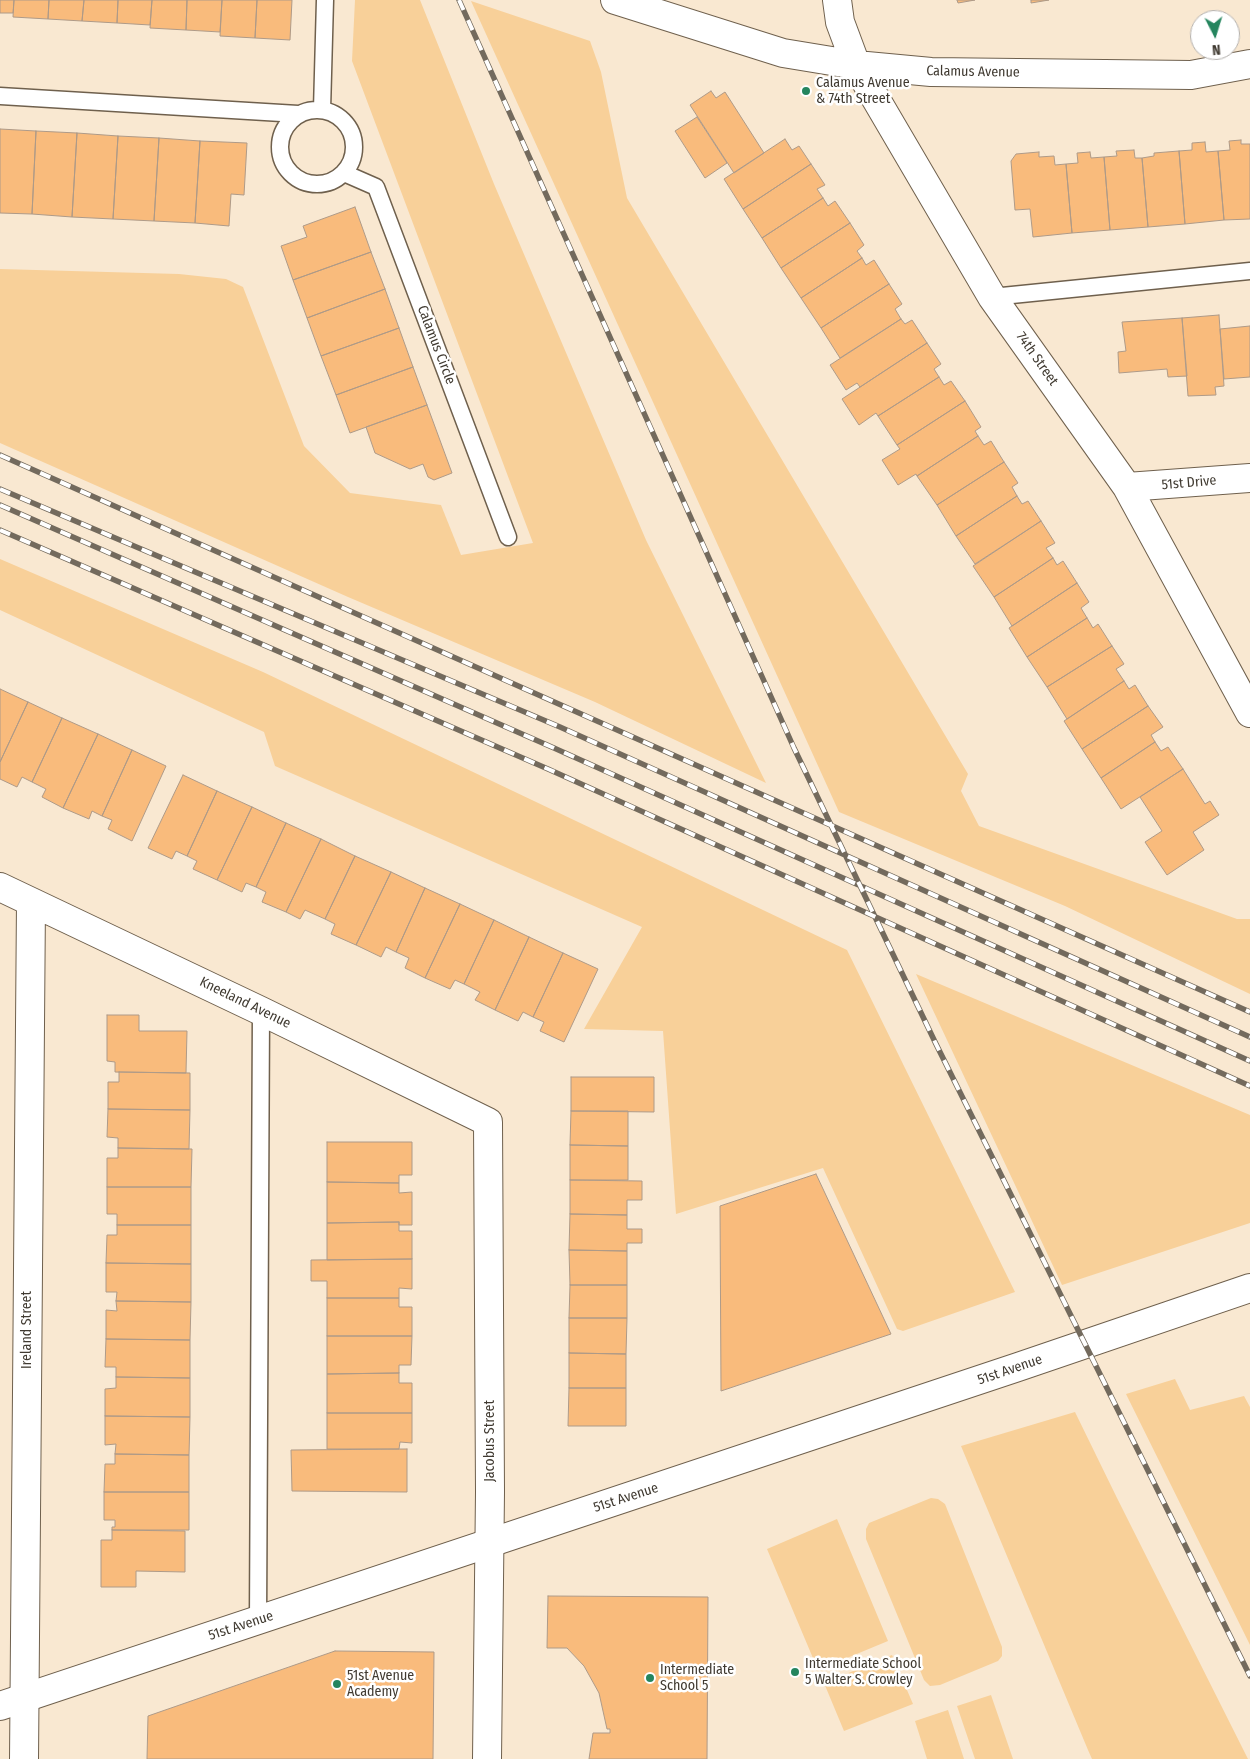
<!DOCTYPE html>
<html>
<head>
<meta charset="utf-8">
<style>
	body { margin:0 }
	#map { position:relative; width:1250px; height:1759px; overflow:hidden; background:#f9e8d1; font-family:"Fira Sans Condensed",sans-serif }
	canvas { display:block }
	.north { position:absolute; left:1190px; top:10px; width:50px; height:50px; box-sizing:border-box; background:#fff; border:1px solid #b3b0ad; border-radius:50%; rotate:175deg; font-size:14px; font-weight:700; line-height:20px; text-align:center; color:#403a31 }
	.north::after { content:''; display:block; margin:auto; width:18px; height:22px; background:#25855e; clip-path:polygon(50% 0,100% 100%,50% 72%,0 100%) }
</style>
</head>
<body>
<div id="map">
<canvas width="1250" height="1759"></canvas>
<div class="north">N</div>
</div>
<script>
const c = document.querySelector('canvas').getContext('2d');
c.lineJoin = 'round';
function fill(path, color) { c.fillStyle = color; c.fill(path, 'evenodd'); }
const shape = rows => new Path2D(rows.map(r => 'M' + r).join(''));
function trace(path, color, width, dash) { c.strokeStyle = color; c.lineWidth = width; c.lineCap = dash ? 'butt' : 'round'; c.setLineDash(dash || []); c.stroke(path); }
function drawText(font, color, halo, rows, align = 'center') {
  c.font = font + ' "Fira Sans Condensed",sans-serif'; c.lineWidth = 5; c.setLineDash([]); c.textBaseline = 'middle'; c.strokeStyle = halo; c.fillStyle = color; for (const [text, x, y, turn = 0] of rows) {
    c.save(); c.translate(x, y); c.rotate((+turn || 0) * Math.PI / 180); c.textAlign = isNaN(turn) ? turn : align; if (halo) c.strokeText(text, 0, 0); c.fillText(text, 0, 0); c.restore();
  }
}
const green = shape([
	[355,0,420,0,494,184,646,540,766,783,595,702,348,597,0,443,0,269,179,274,226,279,243,287,304,446,350,493,441,505,461,555,533,543,352,61],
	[471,1,590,41,601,72,627,198,968,774,961,791,979,826,1237,919,1250,919,1250,994,1065,906,839,812],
	[0,559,263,672,847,950,1015,1292,903,1331,897,1329,823,1168,676,1214,663,1031,584,1029,642,927,275,766,264,732,0,610],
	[916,974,1250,1115,1250,1223,1062,1285],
	[1175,1379,1190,1410,1244,1396,1250,1407,1250,1645,1126,1394],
	[1075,1412,1117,1498,1248,1759,1092,1759,1088,1750,961,1446],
	[931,1498,938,1499,945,1504,1002,1647,1002,1656,998,1661,940,1685,930,1686,924,1680,866,1539,866,1529,869,1523],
	[837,1519,888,1641,818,1670,767,1549],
	[892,1655,913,1704,844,1731,824,1683],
	[991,1695,1013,1759,975,1759,957,1706],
	[948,1710,964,1759,927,1759,915,1721]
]);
const building = shape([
	[0,0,14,0,13,13,0,13,0,0],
	[14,0,49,0,48,19,13,17,14,0],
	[49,0,84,0,82,21,48,19,49,0],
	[84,0,118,0,117,23,82,21,84,0],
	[118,0,152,0,150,25,117,23,118,0],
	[152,0,187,0,186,30,150,28,152,0],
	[187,0,222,0,220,32,186,30,187,0],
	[222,0,257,0,255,38,220,36,222,0],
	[257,0,292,0,290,40,255,38,257,0],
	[957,0,975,0,958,3,957,0],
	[1031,0,1049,0,1031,3,1031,0],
	[711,91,716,98,725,92,764,153,734,173,690,105,711,91],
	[697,117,727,163,705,178,675,131,697,117],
	[0,129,36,131,32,214,0,213,0,129],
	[36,131,77,133,72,217,32,214,36,131],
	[77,133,118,136,113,219,72,217,77,133],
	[118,136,159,138,154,221,113,219,118,136],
	[159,138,200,141,195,223,154,221,159,138],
	[785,139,792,150,799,146,811,164,743,209,724,179,785,139],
	[1241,140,1241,144,1250,144,1250,219,1224,220,1218,151,1230,150,1229,141,1241,140],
	[200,141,247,143,244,195,231,194,229,226,195,223,200,141],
	[1205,142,1206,152,1218,151,1224,220,1185,224,1179,151,1192,150,1192,143,1205,142],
	[1134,150,1135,158,1142,158,1148,227,1110,230,1104,157,1117,156,1116,151,1134,150],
	[1179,151,1185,224,1148,227,1142,158,1154,156,1154,153,1179,151],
	[1039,152,1039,157,1054,156,1055,165,1066,164,1072,233,1033,237,1030,209,1015,210,1011,161,1016,154,1039,152],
	[1090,152,1091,158,1104,157,1110,230,1072,233,1066,164,1078,163,1077,153,1090,152],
	[811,164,825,185,817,189,823,198,762,238,743,209,811,164],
	[823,198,828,206,835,201,850,223,781,268,762,238,823,198],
	[355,207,371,252,293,280,281,246,307,237,303,226,355,207],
	[850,223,864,245,857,251,862,258,801,298,781,268,850,223],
	[371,252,385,289,307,318,293,280,371,252],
	[862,258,866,265,874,260,889,284,821,328,801,298,862,258],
	[889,284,902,304,895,309,901,319,840,358,821,328,889,284],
	[385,289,399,328,321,356,307,318,385,289],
	[1219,315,1224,386,1215,387,1216,395,1188,396,1182,318,1219,315],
	[1182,318,1187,376,1168,377,1167,369,1119,373,1118,352,1126,351,1122,322,1182,318],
	[901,319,905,324,912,320,927,343,860,387,857,383,846,390,830,365,901,319],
	[1250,326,1250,377,1224,379,1220,329,1250,326],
	[399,328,413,367,336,395,321,356,399,328],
	[927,343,941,364,934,369,939,377,878,416,876,413,859,425,842,399,927,343],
	[413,367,427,405,350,433,336,395,413,367],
	[939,377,944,385,951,381,965,401,897,445,878,416,939,377],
	[965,401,981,427,975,431,978,436,917,476,916,474,898,485,882,460,900,449,897,445,965,401],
	[427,405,452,473,434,480,428,477,423,464,410,469,375,453,366,427,427,405],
	[978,436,984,445,991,441,1004,462,937,505,917,476,978,436],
	[1004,462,1018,483,1012,487,1017,496,956,536,937,505,1004,462],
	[1017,496,1022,504,1028,501,1041,521,975,564,956,536,1017,496],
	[1041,521,1055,543,1046,548,1053,558,994,597,973,566,1041,521],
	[1053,558,1057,565,1063,561,1077,583,1012,626,994,597,1053,558],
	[1077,583,1089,602,1081,608,1087,618,1027,657,1009,628,1077,583],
	[1087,618,1093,628,1098,624,1112,646,1047,687,1027,657,1087,618],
	[1112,646,1124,664,1116,669,1124,681,1067,719,1047,687,1112,646],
	[1124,681,1129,689,1135,685,1148,706,1082,749,1064,721,1124,681],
	[0,689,28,702,0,762,0,689],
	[28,702,62,718,32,782,22,777,17,787,0,779,0,762,28,702],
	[1148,706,1163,727,1151,735,1155,742,1101,778,1082,749,1148,706],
	[62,718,98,734,63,808,42,797,46,789,32,782,62,718],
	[98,734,132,750,102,816,92,811,89,819,63,808,98,734],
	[1155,742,1161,751,1168,747,1183,769,1121,809,1101,778,1155,742],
	[132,750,166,766,132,841,108,829,112,820,102,816,132,750],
	[1183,769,1205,804,1210,801,1219,815,1193,832,1204,850,1167,875,1145,842,1162,831,1140,797,1183,769],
	[183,775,217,791,187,856,176,851,172,859,148,848,183,775],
	[217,791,252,807,217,880,193,869,197,861,187,856,217,791],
	[252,807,286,823,256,887,246,883,242,892,217,880,252,807],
	[286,823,321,839,286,912,262,902,266,892,256,887,286,823],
	[321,839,355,856,325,919,305,910,300,919,286,912,321,839],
	[355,856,391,872,356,945,331,934,335,924,325,919,355,856],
	[391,872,425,888,396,952,386,947,381,957,356,945,391,872],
	[425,888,460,904,425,978,405,968,409,958,396,952,425,888],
	[460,904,494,920,464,984,455,980,450,989,425,978,460,904],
	[494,920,529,937,495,1010,475,1000,480,992,464,984,494,920],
	[529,937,563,953,533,1017,523,1012,518,1021,495,1010,529,937],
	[563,953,598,969,564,1042,540,1031,544,1022,533,1017,563,953],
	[107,1015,139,1015,139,1031,187,1031,186,1073,115,1072,115,1062,107,1061,107,1015],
	[119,1072,190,1073,190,1110,108,1109,108,1082,119,1082,119,1072],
	[571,1077,654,1077,654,1112,571,1111,571,1077],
	[108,1109,190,1110,189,1149,118,1148,118,1138,107,1137,108,1109],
	[571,1111,628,1111,628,1146,570,1145,571,1111],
	[327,1142,412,1142,412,1175,399,1175,399,1183,327,1182,327,1142],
	[570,1145,628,1146,628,1180,570,1180,570,1145],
	[118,1148,192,1149,191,1187,107,1187,107,1158,118,1158,118,1148],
	[816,1174,891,1334,721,1391,720,1206,816,1174],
	[570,1180,642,1181,642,1200,627,1200,627,1215,570,1214,570,1180],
	[327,1182,399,1183,399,1193,412,1192,412,1225,399,1225,399,1222,327,1223,327,1182],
	[107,1187,191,1187,191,1225,117,1225,117,1214,107,1214,107,1187],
	[570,1214,627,1215,627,1229,642,1229,642,1243,627,1243,627,1251,569,1250,570,1214],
	[399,1222,399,1231,412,1231,412,1259,327,1260,327,1223,399,1222],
	[117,1225,191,1225,191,1264,106,1263,107,1235,117,1235,117,1225],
	[569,1250,627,1251,627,1285,570,1285,569,1250],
	[412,1259,412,1289,399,1288,399,1298,327,1298,327,1281,311,1281,311,1260,412,1259],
	[106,1263,191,1264,191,1302,116,1301,117,1292,106,1292,106,1263],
	[570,1285,627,1285,627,1318,569,1318,570,1285],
	[327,1298,399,1298,399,1307,412,1307,412,1336,327,1336,327,1298],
	[116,1301,191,1302,190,1340,106,1339,106,1310,117,1311,116,1301],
	[569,1318,627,1318,626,1354,569,1353,569,1318],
	[327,1336,412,1336,411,1365,399,1365,399,1373,327,1374,327,1336],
	[106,1339,190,1340,190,1378,116,1377,116,1367,105,1367,106,1339],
	[569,1353,626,1354,626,1388,569,1388,569,1353],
	[399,1373,399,1383,412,1383,412,1413,327,1413,327,1374,399,1373],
	[116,1377,190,1378,190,1417,105,1416,105,1389,116,1388,116,1377],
	[569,1388,626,1388,626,1426,568,1426,569,1388],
	[327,1413,412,1413,412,1443,400,1442,399,1449,327,1449,327,1413],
	[105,1416,190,1417,189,1455,115,1454,116,1444,105,1445,105,1416],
	[407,1449,407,1492,292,1491,291,1450,407,1449],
	[115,1454,189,1455,189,1492,104,1492,105,1464,115,1464,115,1454],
	[104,1492,189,1492,189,1530,112,1530,112,1527,115,1527,115,1520,104,1520,104,1492],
	[112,1530,185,1531,185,1572,136,1571,136,1587,101,1587,101,1540,112,1540,112,1530],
	[548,1596,708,1597,707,1759,589,1759,593,1733,610,1733,610,1729,607,1729,599,1693,584,1666,567,1648,547,1648,548,1596],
	[335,1651,434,1652,433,1759,147,1759,148,1716,335,1651]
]);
const service = shape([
	[0,96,298,114],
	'280 147a37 37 0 1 1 74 0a37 37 0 1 1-74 0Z',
	[322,110,325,0],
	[344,173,376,187,508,537],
	[992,297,1250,271],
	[258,1620,261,1011]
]);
const minor = shape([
	[615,0,783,53,856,65,931,72,1191,75,1250,64],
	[837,0,840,22,856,65,992,297,1127,487,1250,713],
	[1127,487,1250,478],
	[0,887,261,1011,488,1122,490,1492,487,1759],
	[24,1759,31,902]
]);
const tertiary = shape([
	[0,1706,1018,1367,1250,1288]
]);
const rail = shape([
	[459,0,794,748,936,1044,1250,1676],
	[0,455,1250,1012],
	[0,489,560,727,1250,1037],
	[0,505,554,748,1250,1061],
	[0,530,548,769,1250,1086]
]);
const markers = [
	[806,91,5,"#25855e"],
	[795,1672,5,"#25855e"],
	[650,1678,5,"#25855e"],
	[337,1684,5,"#25855e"]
];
const streetNames = [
	["Calamus Avenue",973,72,1],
	["Calamus Circle",436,345,69],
	["74th Street",1037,359,55],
	["51st Drive",1189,483,-5],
	["Kneeland Avenue",245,1003,26],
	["Ireland Street",27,1330,-90],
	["51st Avenue",1010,1370,-19],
	["Jacobus Street",490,1441,-90],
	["51st Avenue",626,1498,-18],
	["51st Avenue",241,1626,-18]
];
const poiNames = [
	["Calamus Avenue",816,83],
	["& 74th Street",816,99],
	["Intermediate School",805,1664],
	["5 Walter S. Crowley",805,1680],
	["Intermediate",660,1670],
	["School 5",660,1686],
	["51st Avenue",347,1676],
	["Academy",347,1692]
];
fill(green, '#f8d099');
fill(building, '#f9bb7c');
trace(building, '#ae9a88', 1);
trace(service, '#6f604d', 19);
trace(minor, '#6f604d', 30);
trace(tertiary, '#6f604d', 30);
trace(service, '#fff', 16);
trace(minor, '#fff', 28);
trace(tertiary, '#fff', 28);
trace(rail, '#736a5d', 5.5);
trace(rail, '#fff', 4, [11]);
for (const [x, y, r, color] of markers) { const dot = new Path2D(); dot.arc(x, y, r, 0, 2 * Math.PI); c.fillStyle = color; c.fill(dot); trace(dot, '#fff', 2); }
drawText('14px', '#403a31', '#fff', streetNames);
drawText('14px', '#403a31', '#fff', poiNames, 'left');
</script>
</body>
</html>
